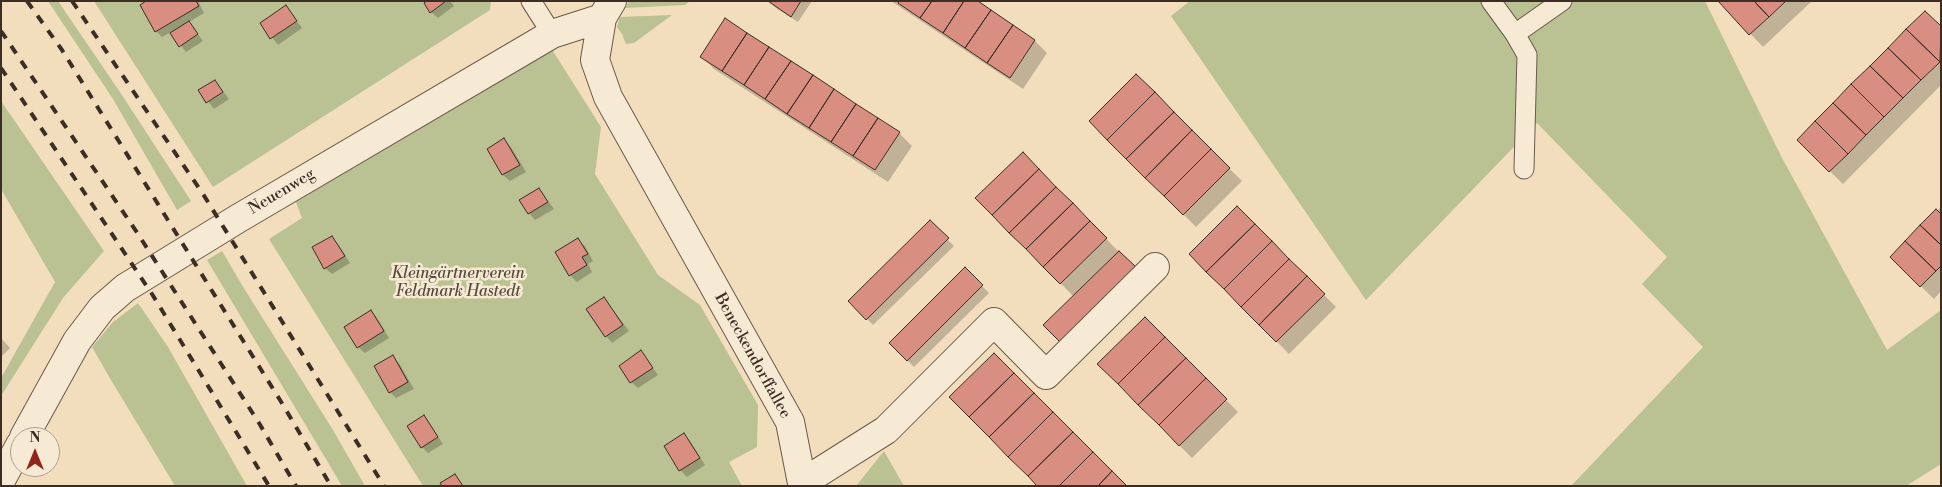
<!DOCTYPE html>
<html>
<head>
<meta charset="utf-8">
<style>
	body { margin:0 }
	#map { position:relative; width:1942px; height:487px; overflow:hidden; background:#f2debd; font-family:"Libre Bodoni",serif }
	canvas { display:block }
	.frame { position:absolute; inset:0; border:2px solid #3d2e25; pointer-events:none }
	.north { position:absolute; left:10px; top:427px; width:50px; height:50px; box-sizing:border-box; background:#f7ead4; border:1px solid #ad9f8e; border-radius:50%; rotate:0deg; font-size:14px; font-weight:700; line-height:20px; text-align:center; color:#3d2e25 }
	.north::after { content:''; display:block; margin:auto; width:18px; height:22px; background:#8f2418; clip-path:polygon(50% 0,100% 100%,50% 72%,0 100%) }
</style>
</head>
<body>
<div id="map">
<canvas width="1942" height="487"></canvas>
<div class="frame"></div>
<div class="north">N</div>
</div>
<script>
const c = document.querySelector('canvas').getContext('2d');
c.lineJoin = 'round';
function fill(path, color) { c.fillStyle = color; c.fill(path, 'evenodd'); }
const shape = rows => new Path2D(rows.map(r => 'M' + r).join(''));
function trace(path, color, width, dash) { c.strokeStyle = color; c.lineWidth = width; c.lineCap = dash ? 'butt' : 'round'; c.setLineDash(dash || []); c.stroke(path); }
function drawText(font, color, halo, rows, align = 'center') {
  c.font = font + ' "Libre Bodoni",serif'; c.lineWidth = 5; c.setLineDash([]); c.textBaseline = 'middle'; c.strokeStyle = halo; c.fillStyle = color; for (const [text, x, y, turn = 0] of rows) {
    c.save(); c.translate(x, y); c.rotate((+turn || 0) * Math.PI / 180); c.textAlign = isNaN(turn) ? turn : align; if (halo) c.strokeText(text, 0, 0); c.fillText(text, 0, 0); c.restore();
  }
}
const green = shape([
	[48,1,58,1,122,95,191,201,177,210,113,99],
	[94,1,491,1,490,10,213,187],
	[629,1,690,1,685,5,625,8],
	[1190,1,1705,1,1781,156,1887,350,1941,310,1941,464,1906,486,1571,486,1703,347,1642,284,1667,257,1537,123,1366,300,1171,16],
	[672,15,634,43,626,44,622,34,617,27,620,17],
	[551,48,601,127,595,174,658,275,700,305,758,405,757,447,729,462,742,486,423,486,269,239,302,218,294,197],
	[1,101,104,251,63,298,1,396,1,378,55,282,1,189],
	[222,251,245,290,333,430,365,486,342,486,207,260],
	[138,303,168,347,247,486,175,486,111,380,92,347,113,322],
	[884,451,904,486,856,486]
]);
const shadow = shape([
	[149,1,198,1,204,13,189,22,203,41,186,52,171,32,162,37,156,31],
	[428,1,450,1,454,6,438,18,431,12],
	[812,1,798,22,776,8,769,2],
	[891,1,976,1,1035,41,1047,53,1023,89],
	[1719,1,1812,1,1763,47],
	[286,7,302,28,278,45,261,23],
	[1941,28,1941,85,1843,184,1798,140],
	[702,57,899,133,912,146,888,182,714,69],
	[1136,76,1242,181,1196,227,1090,121],
	[215,81,229,99,214,109,200,91],
	[504,140,511,147,526,172,510,181,503,175,488,149],
	[1023,154,1118,251,1142,275,1074,297,977,198],
	[539,189,554,209,535,220,529,213],
	[1941,207,1941,291,1934,299,1891,257],
	[1237,208,1336,307,1289,354,1191,254],
	[930,222,954,246,873,325,849,301],
	[332,237,338,244,350,263,332,274,325,268],
	[578,240,585,246,593,261,588,264,592,272,577,282,570,275],
	[965,269,989,293,914,367,890,343],
	[604,298,629,331,612,343,606,336],
	[371,312,377,318,389,338,365,353,358,347],
	[1145,318,1238,412,1192,458,1099,364],
	[1,338,10,348,1,357],
	[641,352,658,375,638,388,631,382],
	[392,357,399,363,414,389,396,398,390,392],
	[424,417,430,424,443,444,428,453,422,447],
	[684,435,690,441,705,465,687,477,680,470]
]);
const building = shape([
	[146,1,196,1,199,6,155,32,140,5,146,1],
	[426,1,446,1,430,13,424,3,426,1],
	[768,1,801,1,791,17,768,1],
	[899,1,932,1,920,18,898,3,899,1],
	[932,1,964,1,943,33,920,18,932,1],
	[964,1,978,1,991,10,965,48,943,33,964,1],
	[1718,1,1754,1,1769,17,1749,35,1718,1],
	[1754,1,1786,1,1769,17,1754,1],
	[286,5,297,21,270,39,260,23,286,5],
	[991,10,1013,25,987,63,965,48,991,10],
	[1925,11,1941,26,1940,62,1906,29,1925,11],
	[725,18,747,33,722,71,700,57,725,18],
	[189,21,198,34,179,47,170,33,189,21],
	[1013,25,1035,40,1010,78,987,63,1013,25],
	[1906,29,1940,62,1921,80,1888,48,1906,29],
	[747,33,769,47,744,85,722,71,747,33],
	[769,47,791,61,765,99,744,85,769,47],
	[1888,48,1921,80,1903,98,1870,66,1888,48],
	[791,61,813,75,787,114,765,99,791,61],
	[1870,66,1903,98,1884,117,1851,84,1870,66],
	[1136,74,1155,92,1107,140,1089,121,1136,74],
	[813,75,834,89,809,128,787,114,813,75],
	[215,80,223,92,206,103,198,90,215,80],
	[1851,84,1884,117,1866,135,1833,103,1851,84],
	[834,89,856,104,831,142,809,128,834,89],
	[1155,92,1174,112,1126,159,1107,140,1155,92],
	[1833,103,1866,135,1848,154,1815,121,1833,103],
	[856,104,878,118,853,156,831,142,856,104],
	[1174,112,1192,130,1145,178,1126,159,1174,112],
	[878,118,900,132,875,170,853,156,878,118],
	[1815,121,1848,154,1829,172,1797,140,1815,121],
	[1192,130,1211,149,1164,196,1145,178,1192,130],
	[504,138,520,165,502,175,487,149,504,138],
	[1211,149,1230,168,1183,215,1164,196,1211,149],
	[1023,152,1039,169,992,215,975,198,1023,152],
	[1039,169,1056,187,1009,233,992,215,1039,169],
	[1056,187,1073,203,1026,249,1009,233,1056,187],
	[539,188,548,202,528,214,519,200,539,188],
	[1073,203,1090,221,1043,267,1026,249,1073,203],
	[1237,206,1255,224,1206,272,1189,254,1237,206],
	[1936,209,1941,214,1941,245,1920,225,1936,209],
	[930,220,949,238,866,320,848,301,930,220],
	[1090,221,1107,238,1060,284,1043,267,1090,221],
	[1255,224,1272,241,1224,289,1206,272,1255,224],
	[1920,225,1941,245,1941,266,1936,271,1905,241,1920,225],
	[332,236,345,256,324,269,312,247,332,236],
	[578,238,588,254,582,257,587,265,569,276,555,252,578,238],
	[1272,241,1289,259,1241,307,1224,289,1272,241],
	[1905,241,1936,271,1920,287,1890,257,1905,241],
	[1119,251,1136,267,1060,342,1043,325,1119,251],
	[1289,259,1307,276,1259,325,1241,307,1289,259],
	[965,267,983,285,907,361,889,343,965,267],
	[1307,276,1325,294,1276,342,1259,325,1307,276],
	[604,297,623,325,605,337,586,309,604,297],
	[371,310,384,331,357,348,344,327,371,310],
	[1145,317,1165,337,1118,384,1097,364,1145,317],
	[1165,337,1186,358,1138,405,1118,384,1165,337],
	[641,350,653,368,630,383,619,366,641,350],
	[994,353,1014,373,969,417,949,397,994,353],
	[393,355,408,382,389,393,374,366,393,355],
	[1186,358,1206,378,1159,425,1138,405,1186,358],
	[1014,373,1034,393,989,437,969,417,1014,373],
	[1206,378,1227,399,1179,446,1159,425,1206,378],
	[1034,393,1053,412,1008,457,989,437,1034,393],
	[1053,412,1073,432,1028,476,1008,457,1053,412],
	[424,415,438,437,421,448,407,426,424,415],
	[1073,432,1093,452,1059,486,1037,486,1028,476,1073,432],
	[684,433,700,458,679,471,664,446,684,433],
	[1093,452,1112,471,1098,486,1059,486,1093,452],
	[1112,471,1127,486,1098,486,1112,471],
	[455,474,463,486,442,486,440,483,455,474]
]);
const lane = shape([
	[531,1,552,34],
	[1491,1,1515,34],
	[1524,169,1527,55,1515,34,1562,1]
]);
const street = shape([
	[612,1,602,18,595,60,608,97,790,422,802,483,886,430,994,322,1046,375,1155,267],
	[24,437,77,341,102,308,125,288,239,218,552,34,602,18],
	[1,480,20,445]
]);
const rail = shape([
	[27,1,62,50,166,217,280,400,331,486],
	[72,1,203,194,384,486],
	[1,31,138,234,259,423,296,486],
	[1,68,152,294,269,486]
]);
const streetNames = [
	["Neuenweg",282,192,-31],
	["Beneckendorffallee",752,356,61]
];
const parkNames = [
	["Kleingärtnerverein",458,274],
	["Feldmark Hastedt",458,292]
];
fill(green, '#bac192');
fill(shadow, '#0003');
fill(building, '#d98e82');
trace(building, '#3d2e25', 1);
trace(lane, '#6a5a4b', 21);
trace(street, '#6a5a4b', 30);
trace(lane, '#f7ead4', 19);
trace(street, '#f7ead4', 28);
trace(rail, '#3d2e25', 4, [9, 9]);
drawText('16px', '#3d2e25', '#f7ead4', streetNames);
drawText('italic 16px', '#564b3b', '#f7ead4', parkNames);
</script>
</body>
</html>
